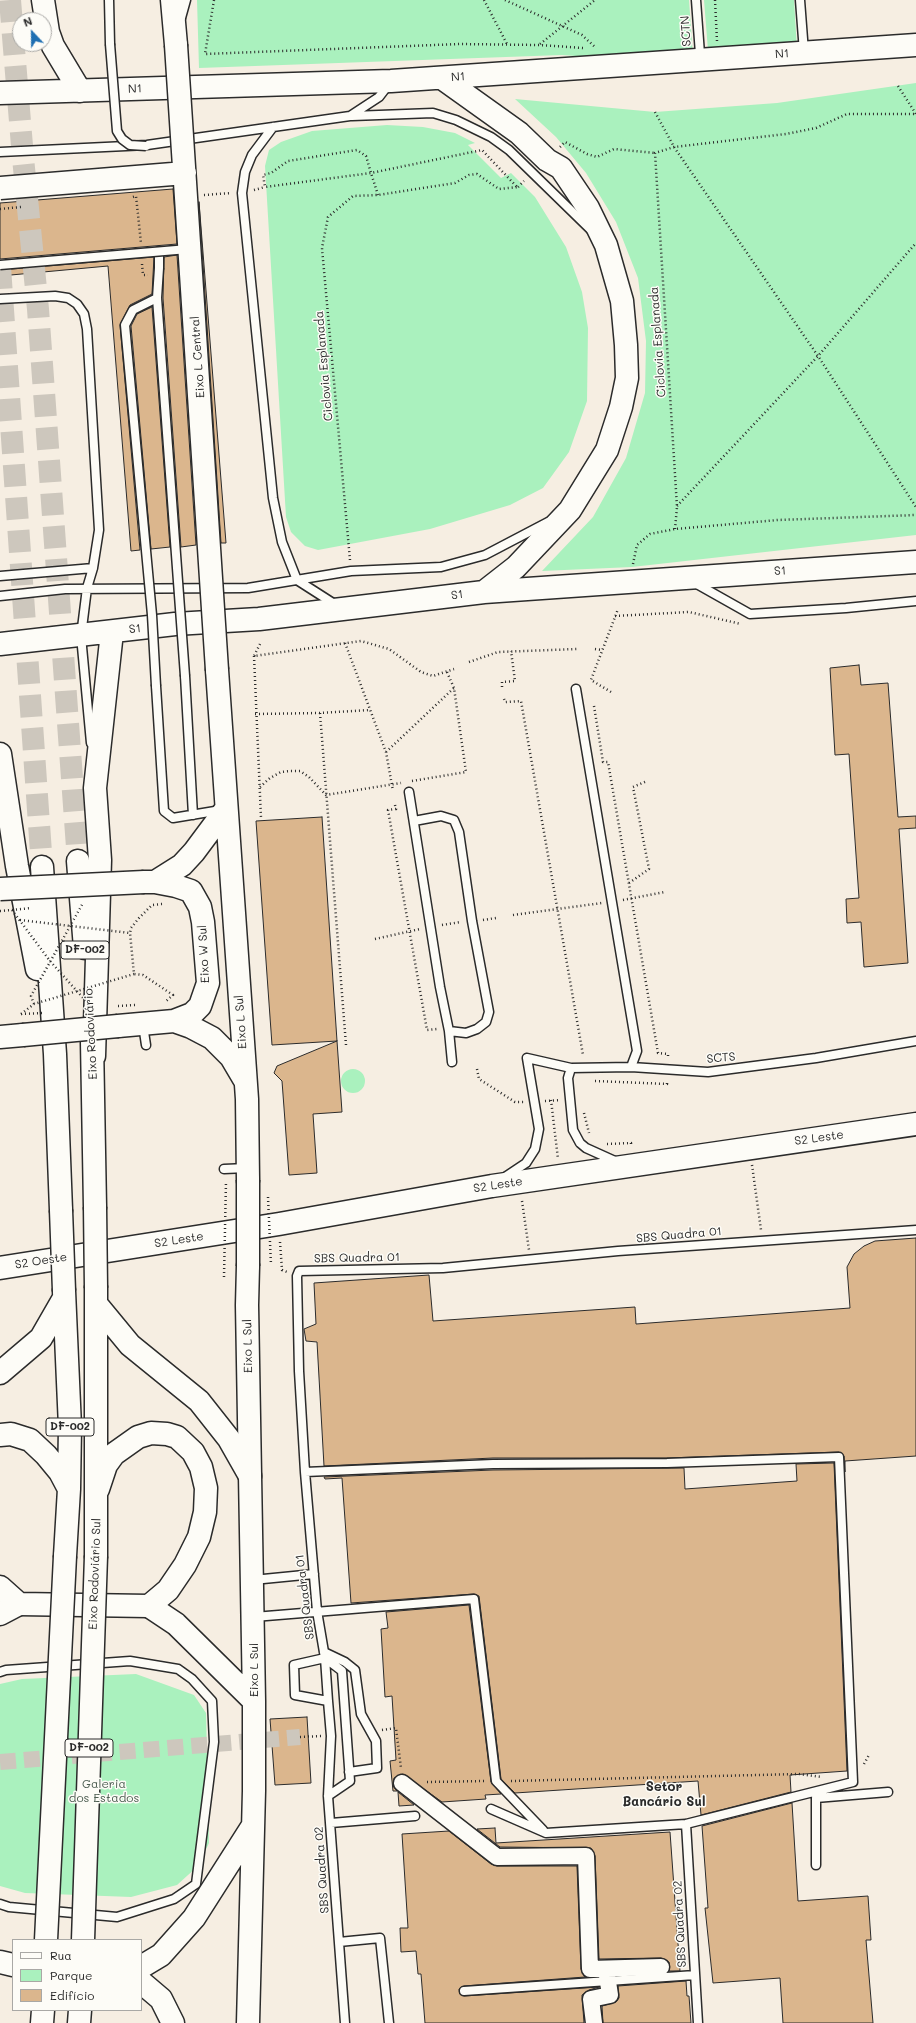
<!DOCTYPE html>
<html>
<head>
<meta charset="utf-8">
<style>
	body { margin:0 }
	#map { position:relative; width:916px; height:2023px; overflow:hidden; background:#f6eee2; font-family:Mali,sans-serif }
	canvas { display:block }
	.legend { position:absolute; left:12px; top:1939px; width:130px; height:72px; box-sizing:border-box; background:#fdfcf7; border:1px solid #a9a8a5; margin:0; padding:5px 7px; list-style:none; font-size:12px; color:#2b2b2b }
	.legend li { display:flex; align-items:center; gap:8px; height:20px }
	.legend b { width:20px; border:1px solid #a9a8a5 }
	.north { position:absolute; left:12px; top:12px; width:40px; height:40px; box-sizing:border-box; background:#fdfcf7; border:1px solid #a9a8a5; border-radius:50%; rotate:338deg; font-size:11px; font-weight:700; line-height:16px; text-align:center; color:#2b2b2b }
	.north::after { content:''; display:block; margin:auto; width:14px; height:18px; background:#1f6fb2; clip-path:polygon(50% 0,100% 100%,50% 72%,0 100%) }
</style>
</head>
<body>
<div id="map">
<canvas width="916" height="2023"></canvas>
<ul class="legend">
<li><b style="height:5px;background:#fdfcf7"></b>Rua</li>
<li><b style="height:11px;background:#aaf1be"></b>Parque</li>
<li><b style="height:11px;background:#dbb68d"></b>Edifício</li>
</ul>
<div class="north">N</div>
</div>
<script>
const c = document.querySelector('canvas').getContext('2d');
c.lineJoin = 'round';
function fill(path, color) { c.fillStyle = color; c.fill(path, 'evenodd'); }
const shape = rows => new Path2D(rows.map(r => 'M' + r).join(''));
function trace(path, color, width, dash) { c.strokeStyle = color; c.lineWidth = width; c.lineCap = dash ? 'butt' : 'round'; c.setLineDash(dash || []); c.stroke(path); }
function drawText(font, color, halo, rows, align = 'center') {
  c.font = font + ' Mali,sans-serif'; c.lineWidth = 3; c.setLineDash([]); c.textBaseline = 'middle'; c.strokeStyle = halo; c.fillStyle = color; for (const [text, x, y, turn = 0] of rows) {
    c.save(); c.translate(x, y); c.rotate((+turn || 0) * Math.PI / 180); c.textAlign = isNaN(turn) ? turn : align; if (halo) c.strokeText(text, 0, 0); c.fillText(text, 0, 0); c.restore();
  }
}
const green = shape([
	[197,0,689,0,693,56,684,64,562,55,199,68],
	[704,0,794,0,797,49,709,63],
	[916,83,916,535,632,567,542,571,593,517,626,458,645,393,646,341,638,278,616,222,586,173,556,137,515,99,655,112,777,103],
	[387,125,423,127,455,133,475,143,468,145,501,178,511,173,535,197,566,247,582,292,588,328,587,401,569,452,543,488,510,505,430,529,318,550,305,546,291,532,286,517,265,166,269,150,281,142,312,131],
	'341 1081a12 12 0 1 1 24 0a12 12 0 1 1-24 0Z',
	[136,1674,194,1695,206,1713,209,1843,198,1866,177,1885,131,1897,25,1893,0,1886,0,1684,22,1679]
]);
const building = shape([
	[173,189,177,244,0,259,0,203,173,189],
	[199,202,226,543,221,543,199,202],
	[177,255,196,545,181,547,163,298,164,257,177,255],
	[154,257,152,294,130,305,120,325,140,550,131,551,108,266,0,276,0,270,154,257],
	[152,307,170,547,151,549,131,326,137,314,152,307],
	[859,665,861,685,888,683,898,817,916,816,916,828,899,829,908,963,864,967,861,922,847,923,846,899,859,898,849,754,835,755,830,668,859,665],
	[322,817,337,1041,272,1045,256,821,322,817],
	[337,1041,342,1112,313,1114,317,1173,289,1175,282,1081,274,1073,277,1066,337,1041],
	[916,1238,916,1456,845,1461,845,1472,844,1456,839,1452,667,1458,493,1458,324,1466,317,1342,306,1341,304,1329,316,1324,314,1283,429,1275,433,1321,635,1307,636,1324,850,1308,847,1267,854,1254,864,1246,875,1241,916,1238],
	[834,1463,847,1771,790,1775,791,1792,701,1815,698,1781,515,1793,501,1779,479,1596,474,1594,351,1603,342,1478,325,1479,324,1477,493,1470,684,1468,685,1489,797,1481,796,1464,834,1463],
	[469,1605,491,1782,501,1794,485,1795,486,1799,442,1802,403,1774,394,1778,393,1786,397,1791,393,1791,390,1761,396,1760,392,1696,385,1697,381,1629,388,1628,386,1612,469,1605],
	[307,1717,311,1783,275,1785,270,1719,307,1717],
	[398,1792,414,1805,399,1806,398,1792],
	[792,1803,798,1901,868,1896,871,1940,866,1940,873,2023,783,2023,780,1978,713,1983,705,1908,708,1908,702,1826,792,1803],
	[495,1828,496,1843,670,1832,680,1971,669,1971,669,1962,661,1958,599,1959,595,1856,591,1848,500,1847,477,1829,495,1828],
	[449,1831,491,1864,497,1866,577,1866,581,1969,585,1977,464,1986,459,1989,460,1994,464,1996,599,1987,589,1990,582,1995,584,2023,425,2023,421,1974,418,1974,416,1951,401,1952,400,1928,408,1928,402,1834,449,1831],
	[686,1981,687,1996,689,1996,691,2023,603,2023,602,2006,616,2002,619,1998,618,1986,686,1981]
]);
const streetTunnel = shape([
	[0,1762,300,1737]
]);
const highwayTunnel = shape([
	[10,0,23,158,38,309,78,861],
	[0,267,42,867]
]);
const path = shape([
	[214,0,205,54,460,44,540,45,583,48],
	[484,0,507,44],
	[505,0,582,35,596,48],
	[715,0,717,41],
	[540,44,595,0],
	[898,86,916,114],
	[655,112,674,147,818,356,916,507],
	[560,147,565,142,587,154,597,157,614,149,655,153],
	[518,187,524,181],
	[254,190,265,187],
	[204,195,231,193],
	[378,195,371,173,366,156,357,150,288,161,271,173,263,175,265,187,371,173,482,150,517,187],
	[133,197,136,196,141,243],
	[0,209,21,207],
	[142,264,143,275,148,275],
	[677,506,818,356,916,243],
	[675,529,677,507,655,153,674,147,786,134,816,128,847,114,916,114],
	[350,560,322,248,328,217,353,196,378,195,455,183,469,175,477,174,499,189,518,187],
	[633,564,637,545,650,534,675,529,778,520,916,515],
	[615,616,689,612,741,624],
	[345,643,386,752,393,791],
	[260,644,254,656,361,641,389,649,421,672,433,676,454,669],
	[595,649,602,650],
	[254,656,261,818],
	[469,662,498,652,577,649],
	[502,687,502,682,515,681,511,651],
	[611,692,591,680,618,609],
	[504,699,505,702,521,701,583,1055],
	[594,706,603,762,608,762,658,1053,668,1054,668,1058],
	[320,713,346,1045],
	[255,714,320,713,370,710],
	[386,752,454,688],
	[412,781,466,772,454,688,447,672],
	[260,787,270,778,281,772,290,771,300,771,309,777,326,795,401,783],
	[395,805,396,809,388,810,427,1030,437,1029],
	[629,883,649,869,633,787,647,781],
	[623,900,665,892],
	[162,904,152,905,139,918,131,928,130,933,134,974,143,975,173,995,165,1002],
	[513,915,602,903],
	[483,920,496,918],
	[442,925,461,922],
	[375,939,420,929],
	[477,1069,479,1079,515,1102,524,1102],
	[595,1081,667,1084,667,1080],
	[551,1100,558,1159],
	[545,1101,560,1100],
	[584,1113,589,1133],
	[607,1144,631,1143,631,1147],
	[752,1165,761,1230],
	[522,1201,529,1250],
	[280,1242,282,1270,287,1272],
	[382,1730,396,1728,401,1768],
	[300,1737,321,1736],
	[864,1764,869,1755],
	[511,1781,799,1774,822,1777],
	[427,1782,486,1781]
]);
const lane = shape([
	[109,0,110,44],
	[696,0,700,54,699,59],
	[800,0,804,52],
	[181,18,186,0],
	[352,116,433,113,456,120,491,137,509,150,590,229],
	[273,127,252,155,245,172,242,193,273,498,282,542,297,580,336,605],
	[0,152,147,145,350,116,379,97,389,84],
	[159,251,159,268],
	[0,299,55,296,68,298,77,304,84,314,87,329,99,530,93,568,87,588,81,636,91,743],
	[0,576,93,568],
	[695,583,750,614,846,608,916,601],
	[0,596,65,589,248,588,351,571,441,567,485,555,548,522],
	[185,676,193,815],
	[156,686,164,811,173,818,221,810],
	[576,689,637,1051,631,1067],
	[409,792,440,987,449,1031,466,1033,477,1029,486,1022,489,1012,472,921,459,832,454,820,441,816,414,821],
	[143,1025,146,1045],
	[449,1031,452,1062],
	[571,1068,568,1078,573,1130,580,1143,586,1148,617,1162],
	[224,1169,247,1168],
	[505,1177,526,1163,535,1149,539,1129,527,1058,571,1068,631,1067,708,1072,816,1058,916,1041],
	[305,1472,493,1464,667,1463,839,1457,853,1782,686,1824,546,1833,491,1809],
	[253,1580,314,1574],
	[254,1617,474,1599,496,1781,543,1830],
	[324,1652,345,1662,355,1670,361,1714,376,1741,377,1768,349,1772],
	[0,1672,6,1670,130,1661,178,1669,192,1679,212,1701,214,1742,196,1884,174,1899,117,1917,9,1907,0,1904],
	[328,1701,295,1695,294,1665,325,1658,342,1671,350,1781,328,1796],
	[331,1823,415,1816],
	[686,1824,698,2023],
	[816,1865,816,1798,888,1792],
	[339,1942,380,1938,389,2023],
	[464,1991,695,1975],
	[345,2023,328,1796,331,1736,328,1701,325,1658,317,1611,305,1472,299,1371,297,1276,299,1271,443,1268,618,1251,916,1230]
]);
const street = shape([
	[402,1783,497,1857,586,1856,590,1969,661,1967],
	[594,2023,591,1999,610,1995,606,1969]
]);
const secondary = shape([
	[0,1268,279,1224,492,1186,916,1124]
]);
const primary = shape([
	[172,0,176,45],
	[217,670,247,1099,248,1180],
	[155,882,182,865,194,852,226,809],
	[174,1021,191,1027,212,1038,231,1057,244,1079],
	[118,1026,174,1021,192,1014,200,1006,208,983,203,922,200,907,191,891,176,886,155,882,144,882],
	[0,1037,23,1035],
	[149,1606,176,1624,254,1701],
	[0,1614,19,1604],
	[0,1962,13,1965],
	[141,1967,161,1955,194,1918,252,1827],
	[141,1982,161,1999,173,2023],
	[248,2023,254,1791,254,1701,247,1305,248,1266]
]);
const highway = shape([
	[43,0,48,32,53,46,80,91],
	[442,78,519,133,547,160,561,168,588,208,606,245,622,301,626,345,627,378,621,407,607,450,570,510,516,567,484,592],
	[0,93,391,81,916,45],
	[0,644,175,624,259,619,484,592,916,562],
	[0,754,17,866,37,969],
	[78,861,85,948],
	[42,867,55,1054,61,1210],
	[92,1042,95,1207],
	[94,1056,100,860,95,788,112,632],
	[96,1288,96,1556],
	[64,1291,70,1427,69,1489,65,1556],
	[97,1305,130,1345,199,1401,229,1439,250,1476],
	[0,1373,41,1338,64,1298],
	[0,1435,11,1434,30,1440,46,1455,60,1472,69,1489],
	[0,1587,19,1604,149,1606,168,1590,185,1565,199,1537,205,1512,206,1488,201,1467,193,1452,177,1437,167,1434,151,1433,138,1437,114,1454,106,1465,98,1489],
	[42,2023,43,2010],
	[79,2023,80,2010]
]);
const pathBridge = shape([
	[12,910,31,908],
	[0,911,12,910,50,961,93,1009,92,1009],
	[20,920,130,933],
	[34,1004,31,996,83,903],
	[118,1006,135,1005],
	[21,1014,43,1013],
	[21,1014,34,1004,134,974],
	[268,1197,271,1265],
	[224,1277,226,1181]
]);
const laneBridge = shape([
	[110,44,117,131,122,139,130,145,146,146],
	[0,265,188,249],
	[159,268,157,298,185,676],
	[156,686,152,615,125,325,133,310,157,298]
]);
const primaryBridge = shape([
	[176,45,217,670],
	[0,188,185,173],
	[0,889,144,882],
	[23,1035,118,1026],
	[248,1180,248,1266]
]);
const highwayBridge = shape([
	[95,1207,96,1288],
	[61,1210,64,1291],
	[46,1940,65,1556],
	[83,1940,96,1556]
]);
const shields = [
	[85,950,48],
	[70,1427,48],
	[89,1748,48]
];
const shieldNames = [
	["DF-002",85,950],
	["DF-002",70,1427],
	["DF-002",89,1748]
];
const streetNames = [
	["SCTN",686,31,-94],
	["N1",782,54,-4],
	["N1",458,77,-4],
	["N1",135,89,-2],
	["Ciclovia Esplanada",658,342,-94],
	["Eixo L Central",198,357,-94],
	["Ciclovia Esplanada",324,366,-95],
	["S1",780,571,-4],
	["S1",457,595,-7],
	["S1",135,629,-6],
	["Eixo W Sul",204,954,-93],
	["Eixo L Sul",241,1022,-94],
	["Eixo Rodoviário",91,1034,-93],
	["SCTS",721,1058,-5],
	["S2 Leste",819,1138,-8],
	["S2 Leste",498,1185,-9],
	["SBS Quadra 01",679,1235,-5],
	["S2 Leste",179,1240,-9],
	["SBS Quadra 01",357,1258,-1],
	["S2 Oeste",41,1261,-9],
	["Eixo L Sul",248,1346,-91],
	["Eixo Rodoviário Sul",95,1574,-88],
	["SBS Quadra 01",305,1597,-97],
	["Eixo L Sul",254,1670,-90],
	["SBS Quadra 02",322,1870,-94],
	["SBS Quadra 02",680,1924,-93]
];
const parkNames = [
	["Galeria",104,1784],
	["dos Estados",104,1798]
];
const neighbourhoodNames = [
	["Setor",664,1787],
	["Bancário Sul",664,1802]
];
fill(green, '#aaf1be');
fill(building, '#dbb68d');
trace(building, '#2b2b2b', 1);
trace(streetTunnel, '#cdc7bd', 16, [16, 8]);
trace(highwayTunnel, '#cdc7bd', 22, [22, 11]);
trace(lane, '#2b2b2b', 11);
trace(street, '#2b2b2b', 19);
trace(secondary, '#2b2b2b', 25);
trace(primary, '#2b2b2b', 25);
trace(highway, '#2b2b2b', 25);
trace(path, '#2b2b2b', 2.5, [1, 3]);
trace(lane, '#fdfcf7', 8);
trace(street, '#fdfcf7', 16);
trace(secondary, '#fdfcf7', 22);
trace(primary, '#fdfcf7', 22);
trace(highway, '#fdfcf7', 22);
trace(laneBridge, '#2b2b2b', 11, []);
trace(primaryBridge, '#2b2b2b', 25, []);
trace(highwayBridge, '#2b2b2b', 25, []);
trace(pathBridge, '#2b2b2b', 2.5, [1, 3]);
trace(laneBridge, '#fdfcf7', 8);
trace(primaryBridge, '#fdfcf7', 22);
trace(highwayBridge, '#fdfcf7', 22);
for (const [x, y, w] of shields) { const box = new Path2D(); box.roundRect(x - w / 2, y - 9, w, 18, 3); c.fillStyle = '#fdfcf7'; c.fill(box); trace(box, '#2b2b2b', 1); }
drawText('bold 11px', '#2b2b2b', null, shieldNames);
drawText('12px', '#2b2b2b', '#fdfcf7', streetNames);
drawText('12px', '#4b5c50', '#fdfcf7', parkNames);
drawText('bold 13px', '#2b2b2b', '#fdfcf7', neighbourhoodNames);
</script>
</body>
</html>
